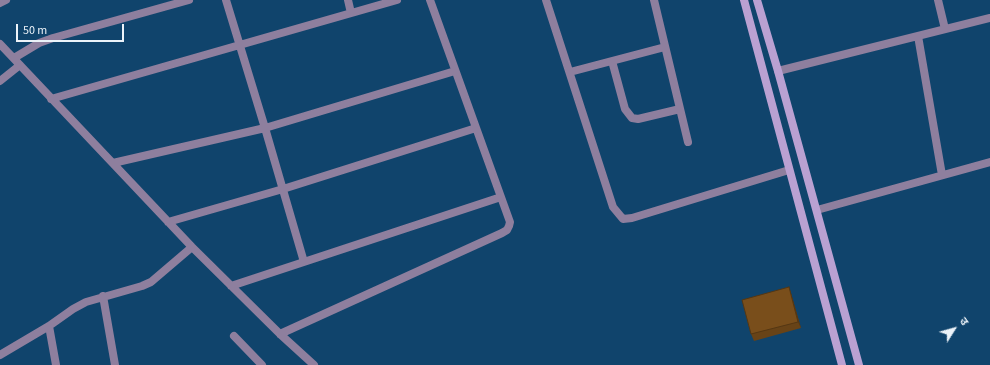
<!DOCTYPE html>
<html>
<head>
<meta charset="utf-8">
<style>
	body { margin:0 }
	#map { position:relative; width:990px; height:365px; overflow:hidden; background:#10446c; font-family:"Source Sans 3","Noto Sans Devanagari",sans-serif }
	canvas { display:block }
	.north { position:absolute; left:934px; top:309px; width:40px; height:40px; -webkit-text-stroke:3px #10446c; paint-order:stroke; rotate:53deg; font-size:11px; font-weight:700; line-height:16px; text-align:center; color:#ecf3f9 }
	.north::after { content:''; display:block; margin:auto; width:14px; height:18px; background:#ecf3f9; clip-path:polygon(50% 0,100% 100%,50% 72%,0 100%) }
	.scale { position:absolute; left:16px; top:24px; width:108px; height:18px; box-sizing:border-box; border:2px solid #ecf3f9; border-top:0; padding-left:5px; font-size:12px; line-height:14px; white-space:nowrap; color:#ecf3f9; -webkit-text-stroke:3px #10446c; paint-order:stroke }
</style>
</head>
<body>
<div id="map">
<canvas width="990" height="365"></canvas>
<div class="north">उ</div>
<div class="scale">50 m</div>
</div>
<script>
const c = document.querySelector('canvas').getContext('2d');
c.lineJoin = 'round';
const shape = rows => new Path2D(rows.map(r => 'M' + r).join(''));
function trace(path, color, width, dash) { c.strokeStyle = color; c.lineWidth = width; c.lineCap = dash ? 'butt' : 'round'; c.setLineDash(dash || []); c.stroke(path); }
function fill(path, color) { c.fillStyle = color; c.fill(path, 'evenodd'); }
const street = shape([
	[226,0,265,128,304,262],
	[348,0,351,13],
	[546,0,613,207,623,219,632,218,789,170],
	[654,0,688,142],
	[938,0,945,29],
	[0,3,6,0],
	[918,36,942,175],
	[0,44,192,247,280,334,314,365],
	[14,58,39,43,53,38,189,0],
	[612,61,625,109,632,118,638,119,680,109],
	[778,71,990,18],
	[570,72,665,47],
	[0,81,20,65],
	[51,99,397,0],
	[113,163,265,128,455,71],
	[817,210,990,162],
	[168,222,283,189,476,128],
	[231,286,501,197],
	[103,296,115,365],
	[49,326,56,365],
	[280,334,502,233,507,230,509,226,510,222,430,0],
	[234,336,262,365],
	[0,355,49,326,73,309,86,302,142,286,151,282,192,247]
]);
const secondary = shape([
	[744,0,842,365],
	[757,0,778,71,859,365]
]);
const wall = shape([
	[789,287,801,328,754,341,751,334]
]);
const shadedWall = shape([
	[789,287,791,293,801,328,798,322]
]);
const building = shape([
	[789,287,798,322,751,334,742,300,789,287]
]);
trace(street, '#8e7f9e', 8);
trace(secondary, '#baa1d2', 8);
fill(wall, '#684317');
fill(shadedWall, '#553713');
fill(building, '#794e1b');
trace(building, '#553713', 1);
</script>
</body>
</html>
